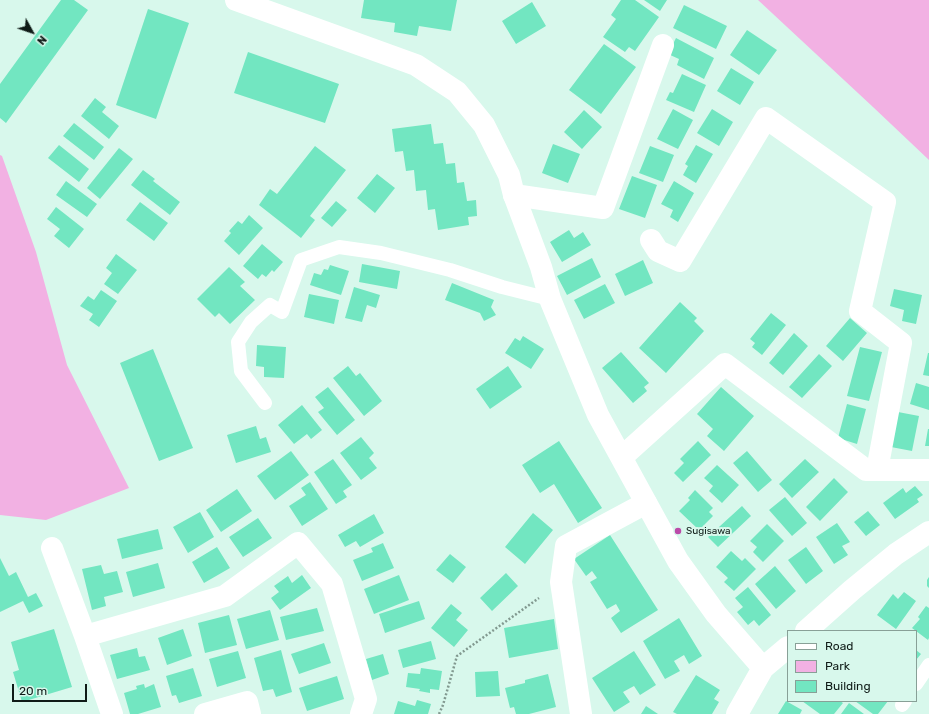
<!DOCTYPE html>
<html>
<head>
<meta charset="utf-8">
<style>
	body { margin:0 }
	#map { position:relative; width:929px; height:714px; overflow:hidden; background:#d8f8ec; font-family:Rubik,sans-serif }
	canvas { display:block }
	.legend { position:absolute; left:787px; top:630px; width:130px; height:72px; box-sizing:border-box; background:#d8f8ec; border:1px solid #88a097; margin:0; padding:5px 7px; list-style:none; font-size:12px; color:#0f1b17 }
	.legend li { display:flex; align-items:center; gap:8px; height:20px }
	.legend b { width:20px; border:1px solid #88a097 }
	.north { position:absolute; left:12px; top:12px; width:40px; height:40px; -webkit-text-stroke:3px #d8f8ec; paint-order:stroke; rotate:130deg; font-size:11px; font-weight:700; line-height:16px; text-align:center; color:#0f1b17 }
	.north::after { content:''; display:block; margin:auto; width:14px; height:18px; background:#0f1b17; clip-path:polygon(50% 0,100% 100%,50% 72%,0 100%) }
	.scale { position:absolute; left:12px; top:684px; width:75px; height:18px; box-sizing:border-box; border:2px solid #0f1b17; border-top:0; padding-left:5px; font-size:12px; line-height:14px; white-space:nowrap; color:#0f1b17; -webkit-text-stroke:3px #d8f8ec; paint-order:stroke }
</style>
</head>
<body>
<div id="map">
<canvas width="929" height="714"></canvas>
<ul class="legend">
<li><b style="height:5px;background:#fff"></b>Road</li>
<li><b style="height:11px;background:#f2b1e3"></b>Park</li>
<li><b style="height:11px;background:#72e6c1"></b>Building</li>
</ul>
<div class="north">N</div>
<div class="scale">20 m</div>
</div>
<script>
const c = document.querySelector('canvas').getContext('2d');
c.lineJoin = 'round';
function fill(path, color) { c.fillStyle = color; c.fill(path, 'evenodd'); }
const shape = rows => new Path2D(rows.map(r => 'M' + r).join(''));
function trace(path, color, width, dash) { c.strokeStyle = color; c.lineWidth = width; c.lineCap = dash ? 'butt' : 'round'; c.setLineDash(dash || []); c.stroke(path); }
function drawText(font, color, halo, rows, align = 'center') {
  c.font = font + ' Rubik,sans-serif'; c.lineWidth = 4; c.setLineDash([]); c.textBaseline = 'middle'; c.strokeStyle = halo; c.fillStyle = color; for (const [text, x, y, turn = 0] of rows) {
    c.save(); c.translate(x, y); c.rotate((+turn || 0) * Math.PI / 180); c.textAlign = isNaN(turn) ? turn : align; if (halo) c.strokeText(text, 0, 0); c.fillText(text, 0, 0); c.restore();
  }
}
const green = shape([
	[758,0,929,0,929,160,873,107],
	[0,155,2,156,36,252,67,365,129,488,46,520,0,515]
]);
const building = shape([
	[61,0,74,0,88,10,6,123,0,118,0,84],
	[364,0,457,0,451,31,419,26,417,36,394,32,395,23,361,18],
	[621,0,635,0,659,17,635,51,629,47,625,52,603,37,616,19,611,15],
	[644,0,667,0,660,11],
	[532,2,546,26,516,44,502,21],
	[684,5,727,26,716,49,673,28],
	[148,9,189,23,156,119,116,105],
	[747,30,777,50,759,75,730,55],
	[676,38,714,58,704,79,677,65,679,59,668,54],
	[604,44,636,67,601,114,569,90],
	[248,52,339,84,325,123,234,93],
	[731,68,754,82,740,105,717,91],
	[682,74,706,85,694,112,666,100,670,92,673,93],
	[95,98,106,107,102,112,119,126,109,139,81,116],
	[673,109,693,120,678,149,657,139],
	[712,109,733,122,719,146,697,133],
	[584,110,602,127,582,149,564,132],
	[74,123,104,147,94,160,63,136],
	[431,124,434,144,443,143,446,164,455,163,457,183,464,182,467,201,476,200,477,216,468,217,469,225,438,230,435,209,428,210,426,190,416,191,414,170,406,171,403,151,395,152,392,129],
	[553,144,580,154,568,183,542,173],
	[59,145,89,169,79,182,48,158],
	[696,145,713,154,696,183,683,175,688,166,685,164],
	[315,146,346,170,310,216,315,220,301,238,259,205,270,189,277,194],
	[650,146,674,155,663,182,639,173],
	[119,148,133,159,100,199,87,188],
	[143,170,155,179,153,181,180,202,170,215,131,185],
	[377,174,395,188,375,213,357,198],
	[632,176,657,185,645,218,619,209],
	[66,181,97,204,87,217,56,195],
	[674,181,694,193,678,222,670,217,673,210,661,204],
	[336,201,347,210,332,227,321,218],
	[140,202,168,223,154,241,126,220],
	[56,207,84,229,69,248,54,236,60,229,47,219],
	[249,215,263,228,239,255,224,241,231,233,229,231,238,221,242,224],
	[569,230,574,238,583,232,591,245,562,262,550,242],
	[262,244,283,262,274,272,272,270,266,277,262,274,258,279,243,266],
	[116,254,137,270,118,294,104,284,112,273,106,268],
	[592,258,601,277,567,295,557,276],
	[643,260,653,283,625,296,615,274],
	[362,264,400,271,397,289,359,282],
	[330,265,349,271,341,295,310,285,314,273,321,275,324,269,328,270],
	[229,267,245,282,240,286,255,300,230,324,219,313,215,317,197,299],
	[452,283,494,300,491,307,496,315,484,321,480,313,445,300],
	[605,284,615,303,584,319,574,300],
	[354,287,380,295,376,308,367,305,362,322,345,318],
	[894,289,922,295,916,324,902,321,904,310,890,306],
	[101,290,117,301,99,327,89,320,93,314,80,306,88,296,94,300],
	[309,294,339,300,334,324,304,317],
	[680,302,697,318,694,321,704,331,666,373,639,348],
	[771,313,786,325,762,355,752,347,755,343,750,339],
	[850,318,867,333,843,361,826,346],
	[794,333,808,346,783,375,769,363],
	[523,336,544,349,531,369,505,353,515,338,520,341],
	[257,345,286,347,284,378,264,377,264,367,256,366],
	[860,347,882,352,869,401,847,396],
	[153,349,193,448,159,461,120,363],
	[621,352,649,383,644,387,647,391,633,403,602,368],
	[928,353,929,353,929,376,923,375],
	[819,354,832,366,802,398,789,387],
	[348,366,356,376,360,373,382,401,364,416,333,378],
	[508,366,522,387,490,409,476,389],
	[916,383,929,387,929,410,910,404],
	[328,387,355,420,337,435,318,412,324,408,315,397],
	[721,387,754,416,724,451,707,436,713,429,697,414],
	[847,404,866,409,857,444,838,438],
	[302,405,322,430,311,439,307,434,294,444,278,425],
	[898,412,919,416,912,451,891,447],
	[256,426,260,439,266,437,271,452,236,463,227,435],
	[928,429,929,429,929,446,925,446],
	[361,437,374,453,369,458,377,468,361,480,340,453],
	[559,441,602,508,578,523,554,484,540,493,522,465],
	[698,441,711,455,683,482,674,473,684,463,680,459],
	[291,451,309,475,275,500,257,476],
	[747,451,772,480,758,492,733,463],
	[333,459,352,485,343,491,347,497,336,504,314,472],
	[805,459,819,472,792,498,779,484],
	[717,465,739,485,722,503,709,491,713,486,704,478],
	[834,478,848,492,820,521,806,507],
	[310,482,328,509,302,526,289,506,306,495,301,488],
	[915,486,923,495,917,499,919,502,895,519,883,503,903,488,906,493],
	[237,489,252,511,221,532,206,510],
	[695,490,713,508,709,512,713,516,699,530,679,511,690,500,688,498],
	[785,497,807,523,792,536,769,510],
	[742,506,751,516,718,547,708,537],
	[868,511,880,525,866,536,854,522],
	[200,512,214,537,188,553,173,527],
	[533,513,553,530,525,564,505,547],
	[374,514,384,533,360,547,356,541,345,547,338,535],
	[258,518,272,538,243,557,229,537],
	[837,523,850,542,842,546,848,555,834,564,816,537],
	[767,524,784,541,763,562,753,552,757,547,750,541],
	[158,529,163,549,122,559,117,539],
	[610,535,658,610,621,633,611,618,620,611,616,604,607,609,590,582,597,578,592,571,586,576,574,559],
	[383,543,394,568,362,581,353,560,373,552,371,548],
	[217,547,230,568,204,583,192,562],
	[806,547,823,571,806,584,788,560],
	[731,551,742,561,745,558,756,569,734,591,724,582,728,578,716,567],
	[450,554,466,567,453,583,436,570],
	[0,558,9,576,16,572,28,597,36,593,43,606,29,613,23,601,0,612],
	[158,563,165,588,133,597,126,572],
	[101,565,104,574,117,571,123,592,104,597,106,606,92,610,82,569],
	[775,566,796,591,776,609,755,584],
	[506,573,518,586,492,611,480,598],
	[302,575,311,588,280,610,271,598,279,592,274,586,288,576,292,583],
	[399,575,409,600,374,614,364,589],
	[929,577,929,588,927,586,927,580],
	[748,587,771,615,759,626,754,620,748,625,737,612,743,607,735,598],
	[904,592,916,601,896,629,877,615,893,594,898,599],
	[419,601,425,619,385,633,379,614],
	[451,604,462,613,456,620,468,630,454,647,431,628],
	[926,606,929,608,929,638,928,640,912,628,920,619,918,617],
	[317,608,324,631,286,640,280,617],
	[270,610,279,640,246,649,237,619],
	[229,615,237,645,205,653,198,623],
	[679,618,702,656,689,664,684,655,674,661,680,671,665,679,643,641],
	[554,619,558,649,509,658,504,628],
	[54,629,72,687,22,702,13,672,19,670,11,642],
	[183,629,192,656,167,665,158,638],
	[431,641,436,659,403,668,398,650],
	[324,643,331,663,299,674,291,654],
	[137,648,139,657,145,656,150,670,117,679,110,655],
	[281,650,292,692,276,697,273,689,263,691,254,658],
	[916,650,921,654,916,660],
	[238,651,246,678,217,687,209,659],
	[634,651,656,685,640,695,634,686,623,692,630,702,614,712,592,678],
	[383,654,389,674,372,680,366,659],
	[193,668,202,696,179,703,176,695,172,696,166,676],
	[421,668,442,671,439,690,430,689,430,693,419,691,420,689,406,687,408,673,420,674],
	[498,671,500,696,476,697,475,672],
	[548,674,556,707,529,714,516,714,514,707,510,708,505,688,525,683,525,680],
	[696,675,720,690,714,699,719,702,712,714,677,714,673,712],
	[337,676,344,699,307,711,299,688],
	[144,684,145,688,154,684,161,707,138,714,130,714,124,693,137,689,136,686],
	[417,700,431,704,428,714,394,714,398,701,415,706],
	[786,701,802,710,800,714,778,714],
	[802,701,840,701,843,703,834,714,820,714],
	[855,701,888,701,878,714,873,714],
	[849,703,864,714,841,714],
	[646,706,658,714,641,714]
]);
const path = shape([
	[439,714,443,705,457,656,539,598]
]);
const service = shape([
	[265,403,241,371,238,342,251,322,270,305,282,312,301,260,339,247,381,253,450,270,502,287,550,299],
	[916,684,929,665],
	[902,705,905,701]
]);
const minor = shape([
	[514,195,603,208,663,45],
	[651,240,658,251,680,261,766,118,885,202,860,311,901,343,877,470],
	[622,457,725,364,866,470,929,470],
	[52,548,85,636,112,714],
	[85,636,225,596,298,543,332,584,366,699,361,714],
	[205,714,247,702,250,714],
	[581,714,561,582,566,546,646,503]
]);
const tertiary = shape([
	[236,0,416,65,457,92,484,125,509,175,514,195,541,267,550,299,598,415,678,561,716,614,763,668],
	[806,631,852,590,896,554,929,532],
	[737,714,763,668,788,647]
]);
const markers = [
	[678,531,4,"#bb4ba9"]
];
const poiNames = [
	["Sugisawa",686,531]
];
fill(green, '#f2b1e3');
fill(building, '#72e6c1');
trace(path, '#829990', 2.5, [2, 2]);
trace(service, '#fff', 14);
trace(minor, '#fff', 22);
trace(tertiary, '#fff', 22);
for (const [x, y, r, color] of markers) { const dot = new Path2D(); dot.arc(x, y, r, 0, 2 * Math.PI); c.fillStyle = color; c.fill(dot); trace(dot, '#d8f8ec', 1.5); }
drawText('10px', '#0f1b17', '#d8f8ec', poiNames, 'left');
</script>
</body>
</html>
